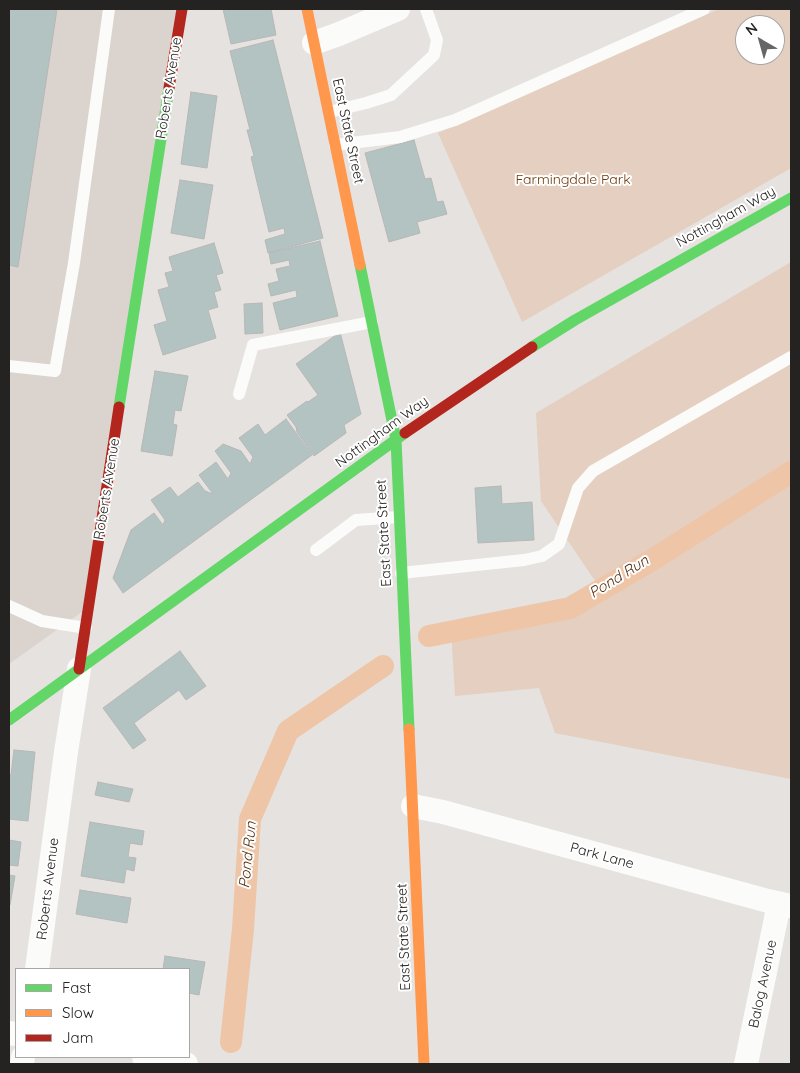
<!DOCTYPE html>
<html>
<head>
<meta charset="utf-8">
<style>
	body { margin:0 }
	#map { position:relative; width:800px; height:1073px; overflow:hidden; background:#e5e2df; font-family:Quicksand,sans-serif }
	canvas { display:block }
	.frame { position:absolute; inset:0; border:10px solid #252321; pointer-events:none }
	.legend { position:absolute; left:15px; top:968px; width:175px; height:90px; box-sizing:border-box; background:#fff; border:1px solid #a8a7a6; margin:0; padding:6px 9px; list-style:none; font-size:15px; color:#252321 }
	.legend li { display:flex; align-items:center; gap:10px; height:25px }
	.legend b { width:25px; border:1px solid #a8a7a6 }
	.north { position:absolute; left:735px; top:15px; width:50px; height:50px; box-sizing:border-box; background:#fff; border:1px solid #a8a7a6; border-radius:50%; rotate:322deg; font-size:14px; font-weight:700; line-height:20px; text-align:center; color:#252321 }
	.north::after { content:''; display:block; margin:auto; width:18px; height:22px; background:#686664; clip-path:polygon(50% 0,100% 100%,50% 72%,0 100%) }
</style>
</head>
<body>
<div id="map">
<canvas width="800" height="1073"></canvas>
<div class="frame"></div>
<ul class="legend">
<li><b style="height:6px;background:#63d668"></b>Fast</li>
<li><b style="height:6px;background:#ff974d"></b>Slow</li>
<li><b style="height:6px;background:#b3261e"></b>Jam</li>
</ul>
<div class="north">N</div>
</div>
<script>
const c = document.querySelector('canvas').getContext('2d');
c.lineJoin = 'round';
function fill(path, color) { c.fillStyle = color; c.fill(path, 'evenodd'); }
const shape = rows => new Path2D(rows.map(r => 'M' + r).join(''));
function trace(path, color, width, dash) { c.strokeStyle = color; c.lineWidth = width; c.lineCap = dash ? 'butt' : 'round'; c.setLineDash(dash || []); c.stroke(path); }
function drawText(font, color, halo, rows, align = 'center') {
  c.font = font + ' Quicksand,sans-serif'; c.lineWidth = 4; c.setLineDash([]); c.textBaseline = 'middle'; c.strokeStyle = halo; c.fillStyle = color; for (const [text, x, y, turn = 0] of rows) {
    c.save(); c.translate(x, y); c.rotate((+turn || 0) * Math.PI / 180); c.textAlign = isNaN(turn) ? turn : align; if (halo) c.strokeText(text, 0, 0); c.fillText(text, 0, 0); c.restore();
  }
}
const built = shape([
	[9,9,182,9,82,612,9,664]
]);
const green = shape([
	[719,9,791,9,791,168,522,322,438,133],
	[745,25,775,25,775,55,745,55],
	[791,262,791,779,555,733,539,688,455,696,451,628,606,597,541,501,536,413]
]);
const canal = shape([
	[429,636,570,608,652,560,791,472],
	[231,1042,243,929,250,819,288,731,383,666]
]);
const building = shape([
	[9,9,57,9,18,267,9,265,9,9],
	[223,9,271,9,276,35,231,44,223,9],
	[273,40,323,238,268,253,265,240,285,234,284,228,269,232,251,157,254,156,247,130,250,130,230,51,273,40],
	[191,92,217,96,207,168,181,164,191,92],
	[414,140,425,179,431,178,437,202,443,201,447,214,417,222,420,233,389,242,365,153,414,140],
	[180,180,213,185,204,239,171,233,180,180],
	[320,241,338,316,280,330,273,303,297,297,296,290,271,296,268,284,279,281,276,269,290,266,289,260,271,264,269,253,320,241],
	[214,243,223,273,216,275,221,290,214,292,218,307,208,310,216,338,163,355,154,325,167,321,158,290,169,287,165,273,173,271,169,257,214,243],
	[262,303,263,333,245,334,244,304,262,303],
	[340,332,361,414,344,425,346,433,314,456,297,432,296,427,287,415,307,401,308,402,318,395,296,364,340,332],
	[155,371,188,376,181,411,175,410,173,424,177,425,172,456,141,451,155,371],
	[286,419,312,455,123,593,113,578,131,530,154,513,163,525,165,520,151,500,170,487,178,497,198,482,205,491,213,494,199,475,216,462,228,479,231,473,215,451,223,444,241,451,250,464,253,457,239,438,258,424,265,435,286,419],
	[501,486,502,504,532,502,534,540,478,543,475,488,501,486],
	[180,651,206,686,186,700,179,690,134,723,146,740,133,749,103,708,180,651],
	[14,750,35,752,28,821,9,819,9,775,11,775,14,750],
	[98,782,133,789,129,802,95,795,98,782],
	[90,822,144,831,142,845,130,843,128,857,136,858,134,871,126,869,124,883,81,876,90,822],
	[9,840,21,842,18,866,9,865,9,840],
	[9,875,15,876,10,905,9,905,9,875],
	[80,890,131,898,127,923,76,914,80,890],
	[165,956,205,962,199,995,189,993,189,969,163,969,165,956]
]);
const lane = shape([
	[329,112,366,103,391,95,434,55,437,40,426,9],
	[335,145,400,137,455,120,704,9],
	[9,366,55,371,74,263,109,9],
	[239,394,253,345,372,322],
	[316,550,356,520,399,517],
	[401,573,524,560,542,556,559,544,578,488,593,471,791,357],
	[9,606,42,621,86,628]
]);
const street = shape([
	[314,43,339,34,398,9],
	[413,806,443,812,768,901,791,906],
	[37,969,66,752,79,669],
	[9,1033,16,1034],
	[144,1057,186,1064],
	[22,1064,23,1057],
	[746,1064,779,904]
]);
const fast = shape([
	[360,265,396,440,409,729],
	[532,347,575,320,791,198],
	[119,407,169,88],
	[9,720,405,433]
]);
const slow = shape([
	[307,9,360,265],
	[409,729,424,1064]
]);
const jam = shape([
	[169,88,182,9],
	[405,433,532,347],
	[79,669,119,407]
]);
const streetNames = [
	["Roberts Avenue",169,88,-81],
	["East State Street",348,131,78],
	["Nottingham Way",726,217,-29],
	["Nottingham Way",382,432,-36],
	["Roberts Avenue",107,489,-81],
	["East State Street",384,533,-93],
	["Park Lane",602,856,15],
	["Roberts Avenue",48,889,-83],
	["East State Street",404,937,-92],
	["Balog Avenue",763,984,-78]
];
const parkNames = [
	["Farmingdale Park",573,180]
];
const waterNames = [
	["Pond Run",619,577,-32],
	["Pond Run",248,855,-84]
];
fill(built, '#dbd4ce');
fill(green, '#e4cfc0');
trace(canal, '#eec5a7', 22);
fill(building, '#b2c3c2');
trace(building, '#b7b7b6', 1);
trace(lane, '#fbfbfa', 12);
trace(street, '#fbfbfa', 24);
trace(fast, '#63d668', 11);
trace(slow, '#ff974d', 11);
trace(jam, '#b3261e', 11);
drawText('14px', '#252321', '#fff', streetNames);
drawText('14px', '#6c3705', '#fff', parkNames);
drawText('italic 15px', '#522c0d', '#fff', waterNames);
</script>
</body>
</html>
